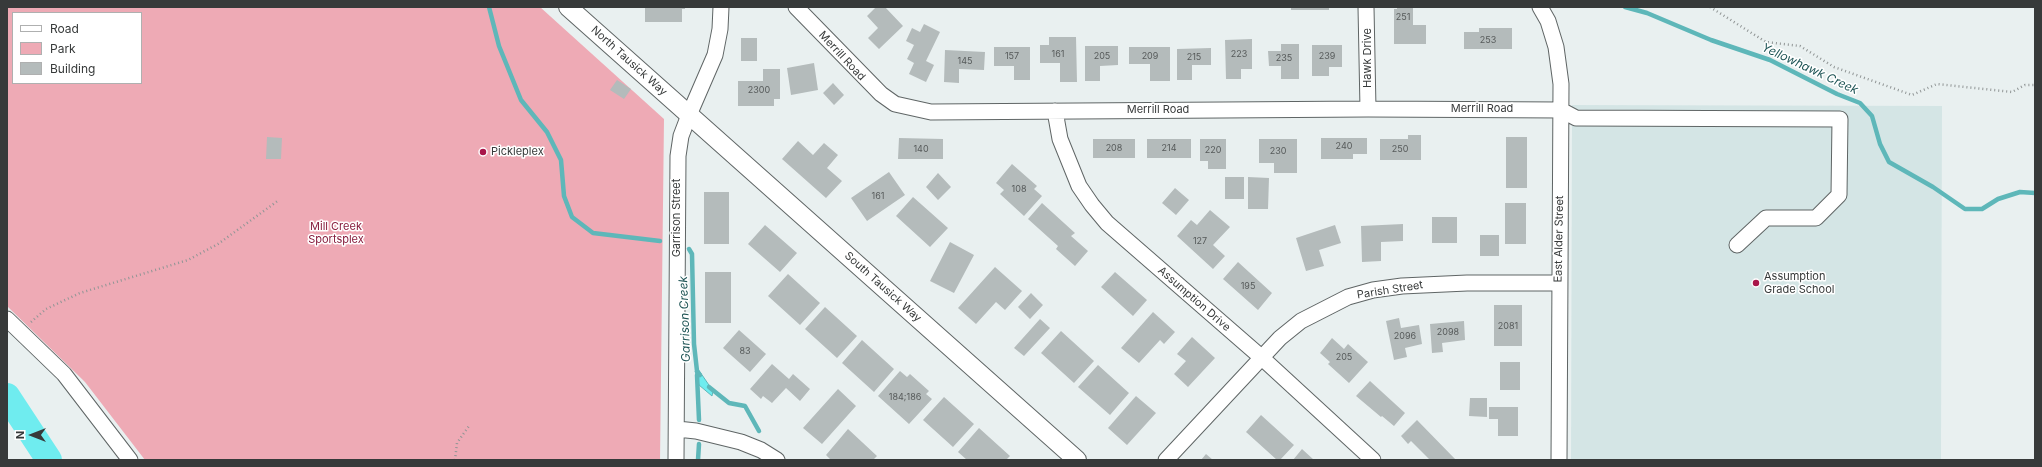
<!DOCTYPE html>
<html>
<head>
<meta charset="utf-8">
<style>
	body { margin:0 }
	#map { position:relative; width:2042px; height:467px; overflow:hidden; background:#e9f0f0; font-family:Inter,sans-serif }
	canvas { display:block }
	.frame { position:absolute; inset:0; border:8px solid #373a3a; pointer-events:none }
	.legend { position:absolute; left:12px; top:12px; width:130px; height:72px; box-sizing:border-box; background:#fff; border:1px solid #afb0b0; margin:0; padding:5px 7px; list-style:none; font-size:12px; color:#373a3a }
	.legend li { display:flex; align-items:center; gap:8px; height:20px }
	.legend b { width:20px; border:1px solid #afb0b0 }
	.north { position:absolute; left:12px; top:415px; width:40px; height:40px; -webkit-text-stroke:3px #fff; paint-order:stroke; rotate:270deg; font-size:11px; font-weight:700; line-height:16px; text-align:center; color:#373a3a }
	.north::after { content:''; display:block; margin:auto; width:14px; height:18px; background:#373a3a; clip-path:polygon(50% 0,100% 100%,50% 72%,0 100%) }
</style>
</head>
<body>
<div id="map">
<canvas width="2042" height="467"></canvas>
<div class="frame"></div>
<ul class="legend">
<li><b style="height:5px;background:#fff"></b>Road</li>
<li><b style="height:11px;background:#eeaab5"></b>Park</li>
<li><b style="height:11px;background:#b4bbbb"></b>Building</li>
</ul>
<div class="north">N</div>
</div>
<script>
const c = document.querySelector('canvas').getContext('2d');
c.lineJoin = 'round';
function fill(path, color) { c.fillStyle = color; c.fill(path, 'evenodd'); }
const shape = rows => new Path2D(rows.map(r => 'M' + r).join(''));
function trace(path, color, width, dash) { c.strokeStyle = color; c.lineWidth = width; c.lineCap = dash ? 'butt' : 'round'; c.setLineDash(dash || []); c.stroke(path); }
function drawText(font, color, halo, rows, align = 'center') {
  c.font = font + ' Inter,sans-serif'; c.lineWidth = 3; c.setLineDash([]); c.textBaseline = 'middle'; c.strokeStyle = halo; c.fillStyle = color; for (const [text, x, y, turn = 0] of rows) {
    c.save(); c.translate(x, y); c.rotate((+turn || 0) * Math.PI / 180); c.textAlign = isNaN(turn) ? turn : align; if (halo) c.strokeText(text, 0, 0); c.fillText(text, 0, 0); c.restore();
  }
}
const built = shape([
	[1572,105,1942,106,1941,460,1571,460]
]);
const green = shape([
	[7,7,540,7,664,119,660,460,145,460,85,382,7,306],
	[13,13,141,13,141,83,13,83]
]);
const water = shape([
	[698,369,713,391,712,396,699,385,695,371,698,369]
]);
const stream = shape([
	[489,7,499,46,521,100,547,132,561,160,564,196,572,217,593,233,660,241],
	[1625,7,1647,13,1711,40,1770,60,1837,94,1860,103,1872,116,1880,144,1889,162,1933,187,1965,209,1982,209,1998,199,2020,192,2035,193],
	[689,249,692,254,694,344,697,371,700,375],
	[697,375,699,420],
	[709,387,729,403,745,406,759,431],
	[698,460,699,444]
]);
const river = shape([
	[7,396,49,460]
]);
const building = shape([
	[645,7,685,7,685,9,682,9,682,22,645,22],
	[876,7,885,7,903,26,879,49,868,38,878,28,867,16],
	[1291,7,1329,7,1329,10,1291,10],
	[1397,7,1413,7,1413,25,1426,25,1426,44,1394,44,1394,9,1397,9],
	[924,24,940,32,926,61,934,65,926,82,909,74,914,63,907,59,914,45,906,41,912,28,920,32],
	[1479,28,1512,28,1512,49,1464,49,1464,32,1479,32],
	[1049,37,1076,37,1077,82,1060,82,1060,63,1040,63,1040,45,1049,45],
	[741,38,757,38,757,61,741,61],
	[1252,39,1252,69,1241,69,1241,79,1226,79,1225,40],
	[1281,44,1299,44,1299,79,1281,79,1281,66,1269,66,1268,51,1281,51],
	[1312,45,1342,45,1342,67,1329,67,1329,76,1312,76],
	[1085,46,1118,46,1118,65,1100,66,1100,81,1085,81],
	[994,47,1030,47,1030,80,1014,80,1014,66,994,66],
	[1129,47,1170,47,1170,81,1150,81,1150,64,1129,64],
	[1211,48,1211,65,1192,65,1192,80,1177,80,1177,49],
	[945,50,985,52,984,70,959,69,959,83,944,82],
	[814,63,818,90,791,95,787,68],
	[763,69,780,69,780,99,774,99,774,106,738,106,738,81,763,81],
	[617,80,631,89,624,99,610,90],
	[833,83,844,95,834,105,823,93],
	[1408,135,1421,135,1421,160,1380,160,1380,139,1408,139],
	[267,137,282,138,281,159,266,159],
	[1506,137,1527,137,1527,188,1506,188],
	[899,138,943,139,943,159,898,159],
	[1321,138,1367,138,1367,154,1353,154,1353,159,1321,159],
	[1093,139,1135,139,1135,158,1093,158],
	[1147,139,1191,139,1191,158,1147,158],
	[1200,139,1226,139,1226,169,1208,169,1208,161,1200,161],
	[1259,139,1297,139,1297,173,1274,173,1274,163,1259,163],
	[798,141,813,155,824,143,838,155,827,168,842,181,826,198,782,159],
	[1012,164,1037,186,1034,189,1042,196,1024,216,1000,194,1004,190,996,183],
	[889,172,905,195,867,221,851,198],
	[938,173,951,187,938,200,926,187],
	[1225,177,1244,177,1244,199,1225,199],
	[1248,177,1269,178,1268,209,1248,209],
	[1175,188,1189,200,1176,215,1162,203],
	[704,192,729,192,729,244,704,244],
	[913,197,948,228,930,247,896,216],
	[1042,203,1075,233,1071,236,1088,251,1075,266,1056,249,1058,246,1028,219],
	[1505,203,1526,203,1526,244,1505,244],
	[1210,210,1230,227,1213,245,1225,256,1213,269,1177,236,1191,220,1197,225],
	[1432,217,1457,217,1457,243,1432,243],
	[1403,224,1403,241,1381,242,1381,261,1362,262,1361,226],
	[765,225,797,253,780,272,748,244],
	[1335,225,1341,243,1319,250,1324,266,1306,271,1296,238],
	[1480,235,1499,235,1499,256,1480,256],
	[950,242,974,255,954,293,930,281],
	[1238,262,1272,293,1258,310,1223,279],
	[995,267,1022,291,1005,310,996,302,976,324,958,308],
	[705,272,731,272,731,323,705,323],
	[1115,272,1147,300,1133,316,1101,287],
	[788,274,820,303,800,325,768,296],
	[1031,293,1043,305,1030,319,1018,307],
	[1494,305,1522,305,1522,346,1494,346],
	[825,307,857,336,837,358,805,329],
	[1153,312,1175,332,1164,344,1160,340,1139,363,1121,348],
	[1399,318,1401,328,1419,325,1422,344,1405,348,1407,357,1394,360,1386,321],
	[1040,319,1050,328,1024,356,1014,348],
	[1464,321,1465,340,1442,343,1443,352,1432,353,1430,324],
	[739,330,766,354,750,372,723,348],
	[1061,331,1094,361,1074,383,1041,353],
	[1192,337,1215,358,1188,387,1174,374,1186,361,1177,354],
	[1332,338,1344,349,1348,344,1368,362,1349,383,1328,364,1330,362,1320,353],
	[862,340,894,369,874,392,842,363],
	[1500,362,1520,362,1520,390,1500,390],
	[772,364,789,379,793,374,810,389,800,401,786,388,772,403,763,396,761,399,750,389],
	[1098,365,1129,393,1110,415,1078,387],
	[900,371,907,377,910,374,929,391,926,394,932,399,909,424,878,396],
	[1370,381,1405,413,1394,426,1382,416,1381,417,1356,396],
	[838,389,856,406,822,444,803,428],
	[1136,396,1156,413,1127,445,1108,428],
	[944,397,974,424,953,447,923,420],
	[1470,398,1487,398,1487,417,1469,416],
	[1489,407,1518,407,1518,436,1498,436,1498,419,1489,419],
	[1261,415,1294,445,1280,460,1277,460,1246,432],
	[1417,420,1456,460,1430,460,1411,441,1408,444,1401,436],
	[979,428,1010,456,1006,460,967,460,958,452],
	[848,429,877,456,873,460,831,460,826,455],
	[1302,449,1314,460,1293,460],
	[1206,454,1213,460,1201,460]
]);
const path = shape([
	[1710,7,1766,42,1800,46,1834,67,1912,95,1937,84,2012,92,2025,85,2035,85],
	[31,322,46,309,80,293,188,260,218,244,279,200],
	[455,460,457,443,469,426]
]);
const minor = shape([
	[796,7,881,94,895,104,931,112,1368,109,1561,110,1576,118,1840,119,1839,195,1816,218,1766,218,1737,245],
	[1366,7,1368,109],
	[1540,7,1548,21,1556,47,1561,84,1559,460],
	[1055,111,1060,139,1079,186,1092,205,1107,223,1261,357,1373,460],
	[7,319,64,374,130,460],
	[677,429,696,431,741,442,761,450,777,460],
	[676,460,678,156,681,136,689,115,715,55,720,29,721,7],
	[1166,460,1280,338,1301,321,1348,297,1373,290,1402,286,1467,283,1559,283]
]);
const major = shape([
	[568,7,1077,460]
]);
const markers = [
	[483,152,4,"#a9164a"],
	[1756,283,4,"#a9164a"]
];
const numberNames = [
	["251",1403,17],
	["253",1488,40],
	["161",1058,54],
	["223",1239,54],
	["157",1012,56],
	["205",1102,56],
	["209",1150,56],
	["239",1327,56],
	["215",1194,57],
	["235",1284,58],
	["145",965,61],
	["2300",759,90],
	["240",1344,146],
	["208",1114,148],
	["214",1169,148],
	["140",921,149],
	["250",1400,149],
	["220",1213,150],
	["230",1278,151],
	["108",1019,189],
	["161",878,196],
	["127",1200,241],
	["195",1248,286],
	["2081",1508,326],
	["2098",1448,332],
	["2096",1405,336],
	["83",745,351],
	["205",1344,357],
	["184;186",905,397]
];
const streetNames = [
	["Merrill Road",842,56,47],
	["Hawk Drive",1368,58,-90],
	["North Tausick Way",629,61,42],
	["Merrill Road",1482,109],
	["Merrill Road",1158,110],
	["Garrison Street",677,218,-90],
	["East Alder Street",1559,239,-89],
	["South Tausick Way",883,287,42],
	["Parish Street",1390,290,-9],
	["Assumption Drive",1194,299,41]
];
const poiNames = [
	["Pickleplex",491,152],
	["Assumption",1764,277],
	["Grade School",1764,290]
];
const parkNames = [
	["Mill Creek",336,227],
	["Sportsplex",336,240]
];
const waterNames = [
	["Yellowhawk Creek",1810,69,25],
	["Garrison Creek",685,319,-92]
];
fill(built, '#d4e5e5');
fill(green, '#eeaab5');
fill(water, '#6fecef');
trace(water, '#5eb7b9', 1);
trace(stream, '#5eb7b9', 4.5);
trace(river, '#6fecef', 26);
fill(building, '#b4bbbb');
trace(minor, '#5f6565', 17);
trace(major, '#5f6565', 20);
trace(path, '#909595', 2.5, [1, 3]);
trace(minor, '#fff', 15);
trace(major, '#fff', 18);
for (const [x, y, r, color] of markers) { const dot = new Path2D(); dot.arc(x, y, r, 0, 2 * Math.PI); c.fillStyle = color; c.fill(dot); trace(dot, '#fff', 1.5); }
drawText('9px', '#565a5a', null, numberNames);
drawText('11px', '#373a3a', '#fff', streetNames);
drawText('11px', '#373a3a', '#fff', poiNames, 'left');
drawText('11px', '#871e3e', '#fff', parkNames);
drawText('italic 12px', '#1f5556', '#fff', waterNames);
</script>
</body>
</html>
